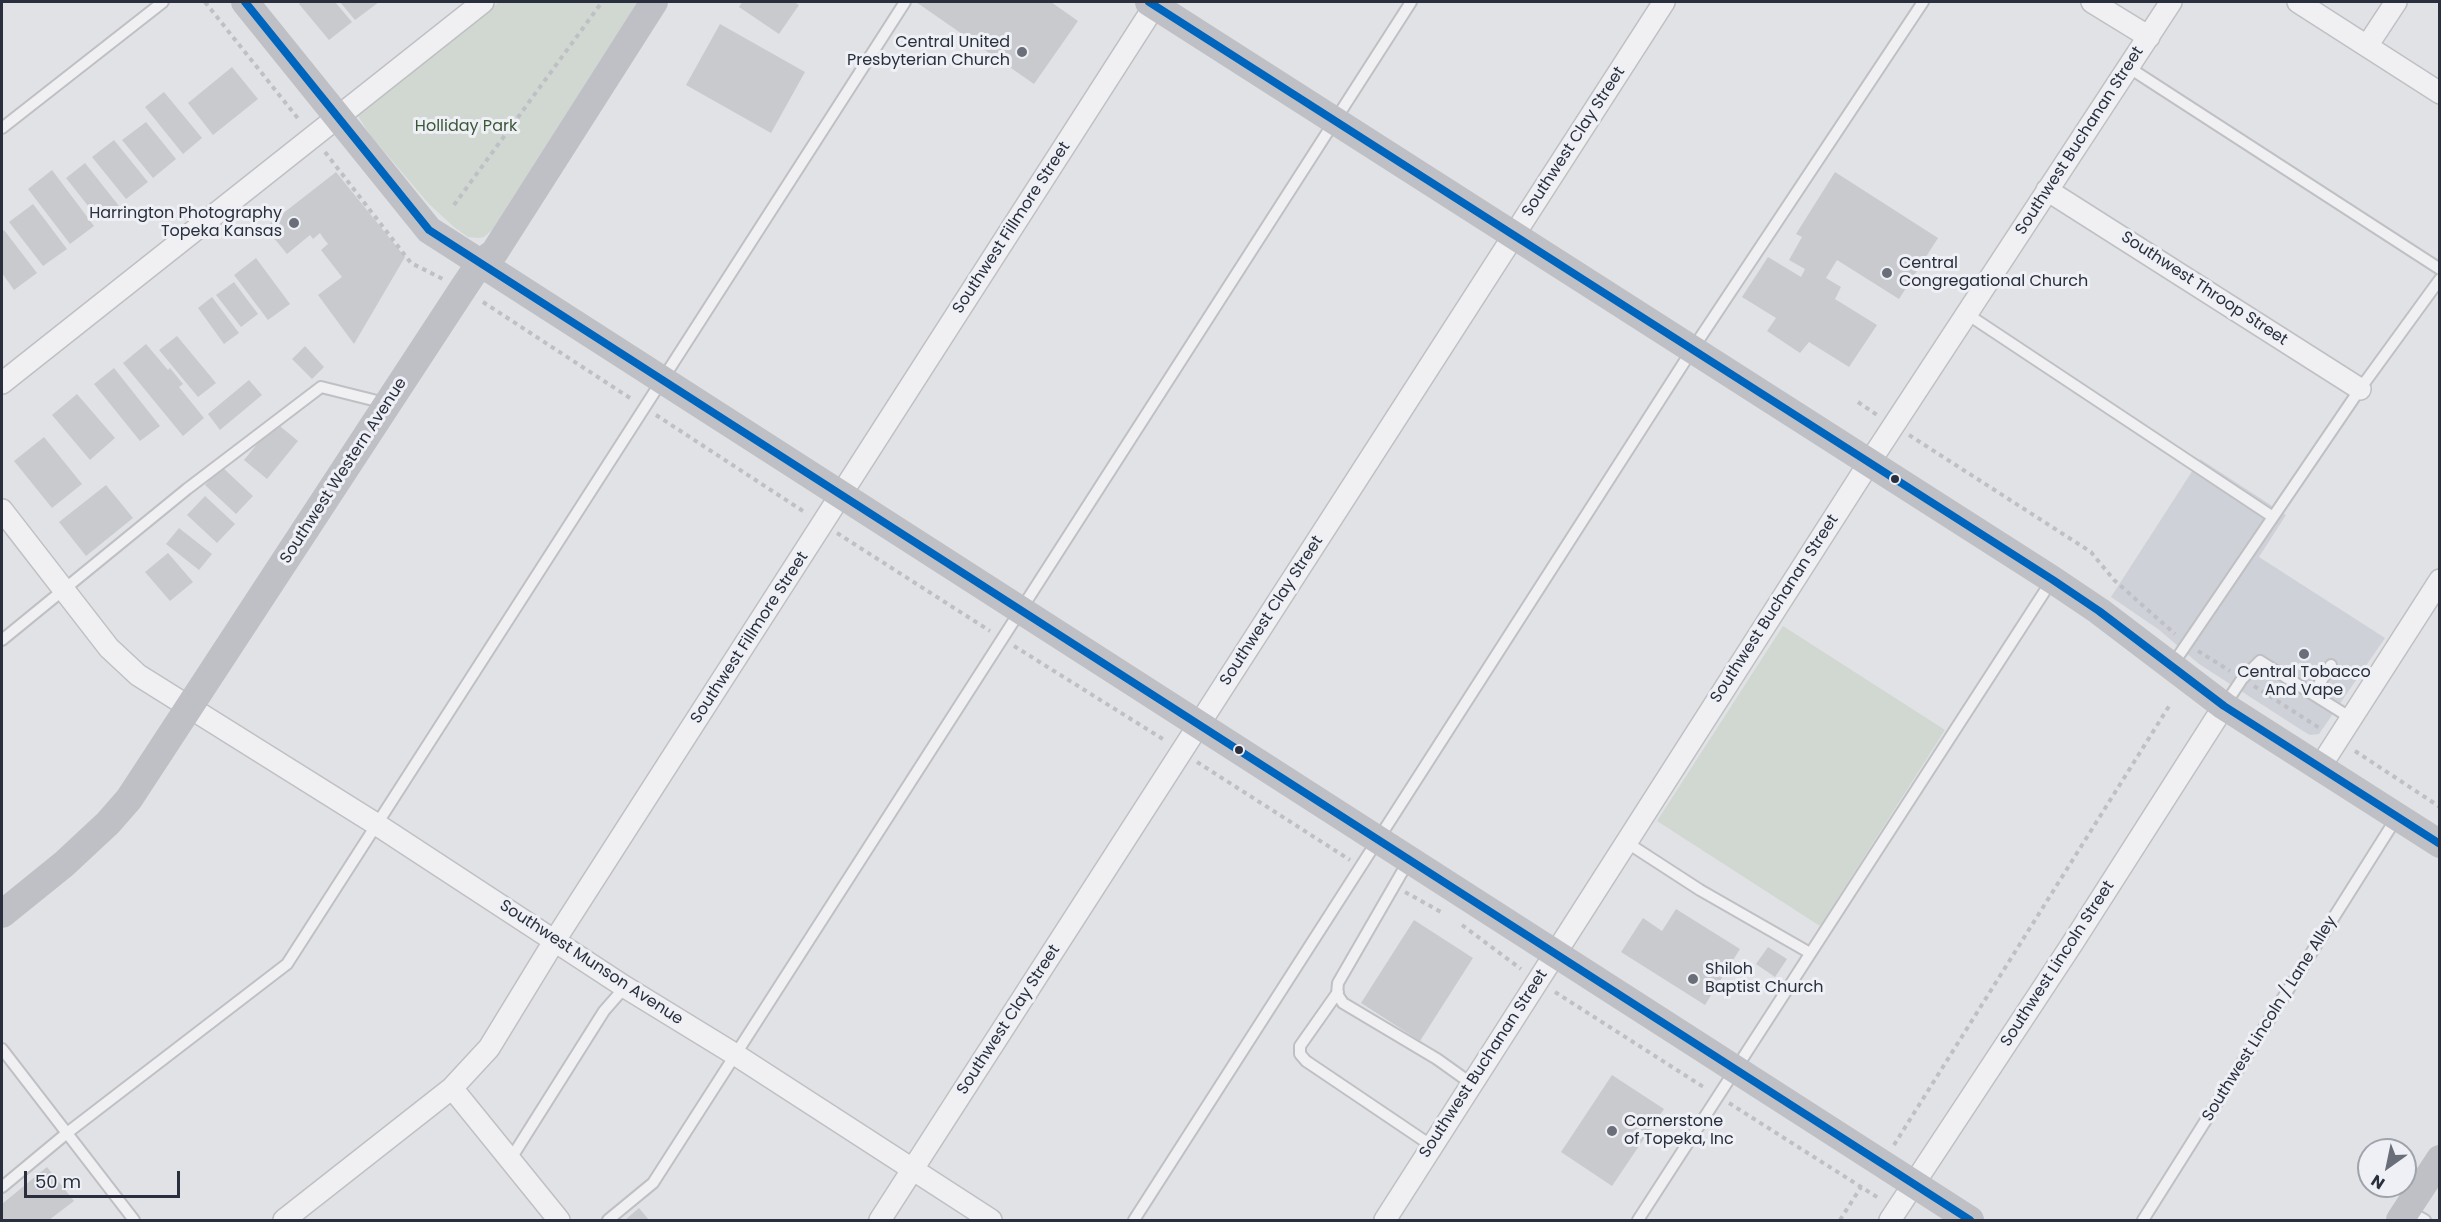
<!DOCTYPE html>
<html>
<head>
<meta charset="utf-8">
<style>
	body { margin:0 }
	#map { position:relative; width:2441px; height:1222px; overflow:hidden; background:#e1e2e5; font-family:Poppins,sans-serif }
	canvas { display:block }
	.frame { position:absolute; inset:0; border:3px solid #292f3d; pointer-events:none }
	.north { position:absolute; left:2357px; top:1138px; width:60px; height:60px; box-sizing:border-box; background:#eef0f5; border:2px solid #9fa3ab; border-radius:50%; rotate:213deg; font-size:16px; font-weight:700; line-height:24px; text-align:center; color:#292f3d }
	.north::after { content:''; display:block; margin:auto; width:21px; height:27px; background:#696e78; clip-path:polygon(50% 0,100% 100%,50% 72%,0 100%) }
	.scale { position:absolute; left:24px; top:1171px; width:156px; height:27px; box-sizing:border-box; border:3px solid #292f3d; border-top:0; padding-left:8px; font-size:18px; line-height:21px; white-space:nowrap; color:#292f3d; -webkit-text-stroke:4px #eef0f5; paint-order:stroke }
</style>
</head>
<body>
<div id="map">
<canvas width="2441" height="1222"></canvas>
<div class="frame"></div>
<div class="north">N</div>
<div class="scale">50 m</div>
</div>
<script>
const c = document.querySelector('canvas').getContext('2d');
c.lineJoin = 'round';
function fill(path, color) { c.fillStyle = color; c.fill(path, 'evenodd'); }
const shape = rows => new Path2D(rows.map(r => 'M' + r).join(''));
function trace(path, color, width, dash) { c.strokeStyle = color; c.lineWidth = width; c.lineCap = dash ? 'butt' : 'round'; c.setLineDash(dash || []); c.stroke(path); }
function drawText(font, color, halo, rows, align = 'center') {
  c.font = font + ' Poppins,sans-serif'; c.lineWidth = 6; c.setLineDash([]); c.textBaseline = 'middle'; c.strokeStyle = halo; c.fillStyle = color; for (const [text, x, y, turn = 0] of rows) {
    c.save(); c.translate(x, y); c.rotate((+turn || 0) * Math.PI / 180); c.textAlign = isNaN(turn) ? turn : align; if (halo) c.strokeText(text, 0, 0); c.fillText(text, 0, 0); c.restore();
  }
}
const built = shape([
	[2200,459,2286,515,2259,557,2385,638,2319,734,2310,735,2303,731,2199,664,2158,629,2111,597]
]);
const green = shape([
	[499,2,638,2,492,230,484,237,478,238,468,237,454,227,429,204,370,135,358,116,364,109],
	[1783,626,1945,730,1820,926,1657,821]
]);
const building = shape([
	[301,2,335,2,352,22,329,40,299,4],
	[340,2,379,2,355,20],
	[742,2,794,2,799,5,779,34,739,7],
	[916,2,1051,2,1078,21,1034,84],
	[720,24,805,72,771,133,686,85],
	[232,67,258,99,213,135,188,103],
	[164,92,202,138,183,154,145,107],
	[146,122,176,159,153,178,122,140],
	[114,140,148,182,126,199,92,157],
	[85,163,119,206,100,221,66,178],
	[52,170,94,226,70,244,28,189],
	[336,172,405,257,354,344,318,295,342,277,321,250,328,244,324,239,320,233,313,239,310,235,287,254,269,232,267,234,263,229],
	[1835,172,1938,238,1899,299,1837,260,1826,278,1841,287,1835,299,1877,325,1849,367,1809,342,1800,353,1767,331,1776,318,1742,297,1768,257,1801,277,1805,269,1789,260,1802,237,1796,234],
	[33,204,67,249,43,266,9,222],
	[4,230,37,273,14,290,2,273,2,232],
	[256,258,290,304,268,320,234,275],
	[234,282,258,314,241,327,216,295],
	[212,297,239,333,224,344,198,308],
	[177,336,216,383,198,397,159,350],
	[146,344,168,370,170,368,183,384,179,387,204,418,183,436,123,363],
	[305,346,324,367,312,379,292,359],
	[114,368,160,426,140,441,94,384],
	[249,380,262,395,220,430,208,414],
	[77,394,115,438,90,460,52,415],
	[275,422,298,441,267,479,244,460],
	[44,437,82,484,52,508,14,461],
	[222,467,253,496,236,514,205,485],
	[106,485,133,518,86,556,59,522],
	[205,496,235,524,217,543,187,515],
	[179,528,212,554,199,570,166,544],
	[168,553,193,582,170,601,145,572],
	[1676,909,1740,949,1705,1005,1621,952,1643,918,1662,931],
	[1414,920,1473,958,1420,1041,1361,1003],
	[1768,947,1787,959,1775,977,1756,964],
	[1612,1075,1664,1109,1612,1186,1561,1152],
	[47,1167,74,1201,49,1220,2,1220,2,1204],
	[639,1208,649,1220,625,1220]
]);
const path = shape([
	[205,2,300,121],
	[325,152,411,263,443,279],
	[454,205,602,2],
	[483,302,633,400],
	[1858,402,1877,415],
	[656,415,806,513],
	[1909,435,2091,552,2114,580,2175,634],
	[837,533,990,631],
	[1014,646,1166,741],
	[2198,651,2230,671],
	[2254,686,2321,729],
	[2355,751,2440,807],
	[1197,762,1350,860],
	[1405,892,1441,912],
	[1462,925,1521,969],
	[1555,992,1705,1088],
	[1729,1103,1880,1199],
	[1894,1145,2171,703],
	[1840,1220,1861,1187]
]);
const lane = shape([
	[2128,67,2440,269],
	[2,128,163,2],
	[1967,314,2273,517],
	[2,640,187,489,321,387,385,403],
	[2173,664,2360,389,2440,279],
	[2313,694,2331,665],
	[2224,706,2242,679,2260,661,2351,718],
	[1626,842,1700,890,1810,953],
	[1409,860,1338,983,1337,994,1343,1003,1437,1059,1472,1084],
	[1338,992,1300,1046,1300,1054,1306,1061,1432,1146],
	[2,1049,134,1220],
	[510,1160,604,1011,625,987],
	[2,1187,67,1133,287,964,905,2],
	[2407,1210,2425,1220],
	[608,1220,653,1183,1411,2],
	[1134,1220,1692,350,1923,2],
	[1638,1220,2052,580],
	[2143,1220,2397,817]
]);
const street = shape([
	[2092,2,2149,37],
	[2298,2,2440,93],
	[2367,46,2396,2],
	[2047,190,2360,389],
	[2,383,483,2],
	[2,510,109,648,138,675,376,824,625,987,736,1055,991,1220],
	[2320,767,2440,580],
	[452,1088,559,1220],
	[284,1220,452,1088,489,1048,555,940,1157,2],
	[880,1220,1664,2],
	[1385,1220,1869,463,2171,2],
	[1890,1220,2072,944,2224,706]
]);
const secondary = shape([
	[245,2,429,230,1970,1220],
	[1149,2,2053,580,2099,611,2224,706,2440,844],
	[2,914,64,864,108,823,129,799,462,290,480,263,494,253,654,2],
	[2400,1220,2440,1159]
]);
const bus1 = shape([
	[245,2,429,230,1970,1220],
	[1149,2,2053,580,2099,611,2224,706,2440,844]
]);
const markers = [
	[1022,52,6,"#696e78"],
	[294,223,6,"#696e78"],
	[1887,273,6,"#696e78"],
	[1895,479,5,"#292f3d"],
	[2304,654,6,"#696e78"],
	[1239,750,5,"#292f3d"],
	[1693,979,6,"#696e78"],
	[1612,1131,6,"#696e78"]
];
const poiNames = [
	["Central United",1010,43,"right"],
	["Presbyterian Church",1010,61,"right"],
	["Harrington Photography",282,214,"right"],
	["Topeka Kansas",282,232,"right"],
	["Central",1899,264],
	["Congregational Church",1899,282],
	["Central Tobacco",2304,673,"center"],
	["And Vape",2304,691,"center"],
	["Shiloh",1705,970],
	["Baptist Church",1705,988],
	["Cornerstone",1624,1122],
	["of Topeka, Inc",1624,1140]
];
const parkNames = [
	["Holliday Park",466,127]
];
const streetNames = [
	["Southwest Buchanan Street",2080,141,-57],
	["Southwest Clay Street",1574,142,-57],
	["Southwest Fillmore Street",1012,228,-57],
	["Southwest Throop Street",2204,289,33],
	["Southwest Western Avenue",344,471,-57],
	["Southwest Buchanan Street",1775,609,-57],
	["Southwest Clay Street",1272,611,-57],
	["Southwest Fillmore Street",750,638,-57],
	["Southwest Munson Avenue",591,963,33],
	["Southwest Lincoln Street",2058,964,-57],
	["Southwest Lincoln / Lane Alley",2270,1019,-58],
	["Southwest Clay Street",1009,1020,-57],
	["Southwest Buchanan Street",1484,1064,-57]
];
fill(built, '#cfd1d8');
fill(green, '#d0d8d1');
fill(building, '#c9cacd');
trace(lane, '#bfc0c3', 14);
trace(street, '#bfc0c3', 24);
trace(path, '#bfc0c6', 4, [4.5, 4.5]);
trace(lane, '#f0f0f2', 10);
trace(street, '#f0f0f2', 21);
trace(secondary, '#bfc0c5', 28);
trace(bus1, '#0065bd', 8);
for (const [x, y, r, color] of markers) { const dot = new Path2D(); dot.arc(x, y, r, 0, 2 * Math.PI); c.fillStyle = color; c.fill(dot); trace(dot, '#eef0f5', 2); }
drawText('16px', '#292f3d', '#eef0f5', poiNames, 'left');
drawText('16px', '#3b5837', '#eef0f5', parkNames);
drawText('16px', '#292f3d', '#eef0f5', streetNames);
</script>
</body>
</html>
